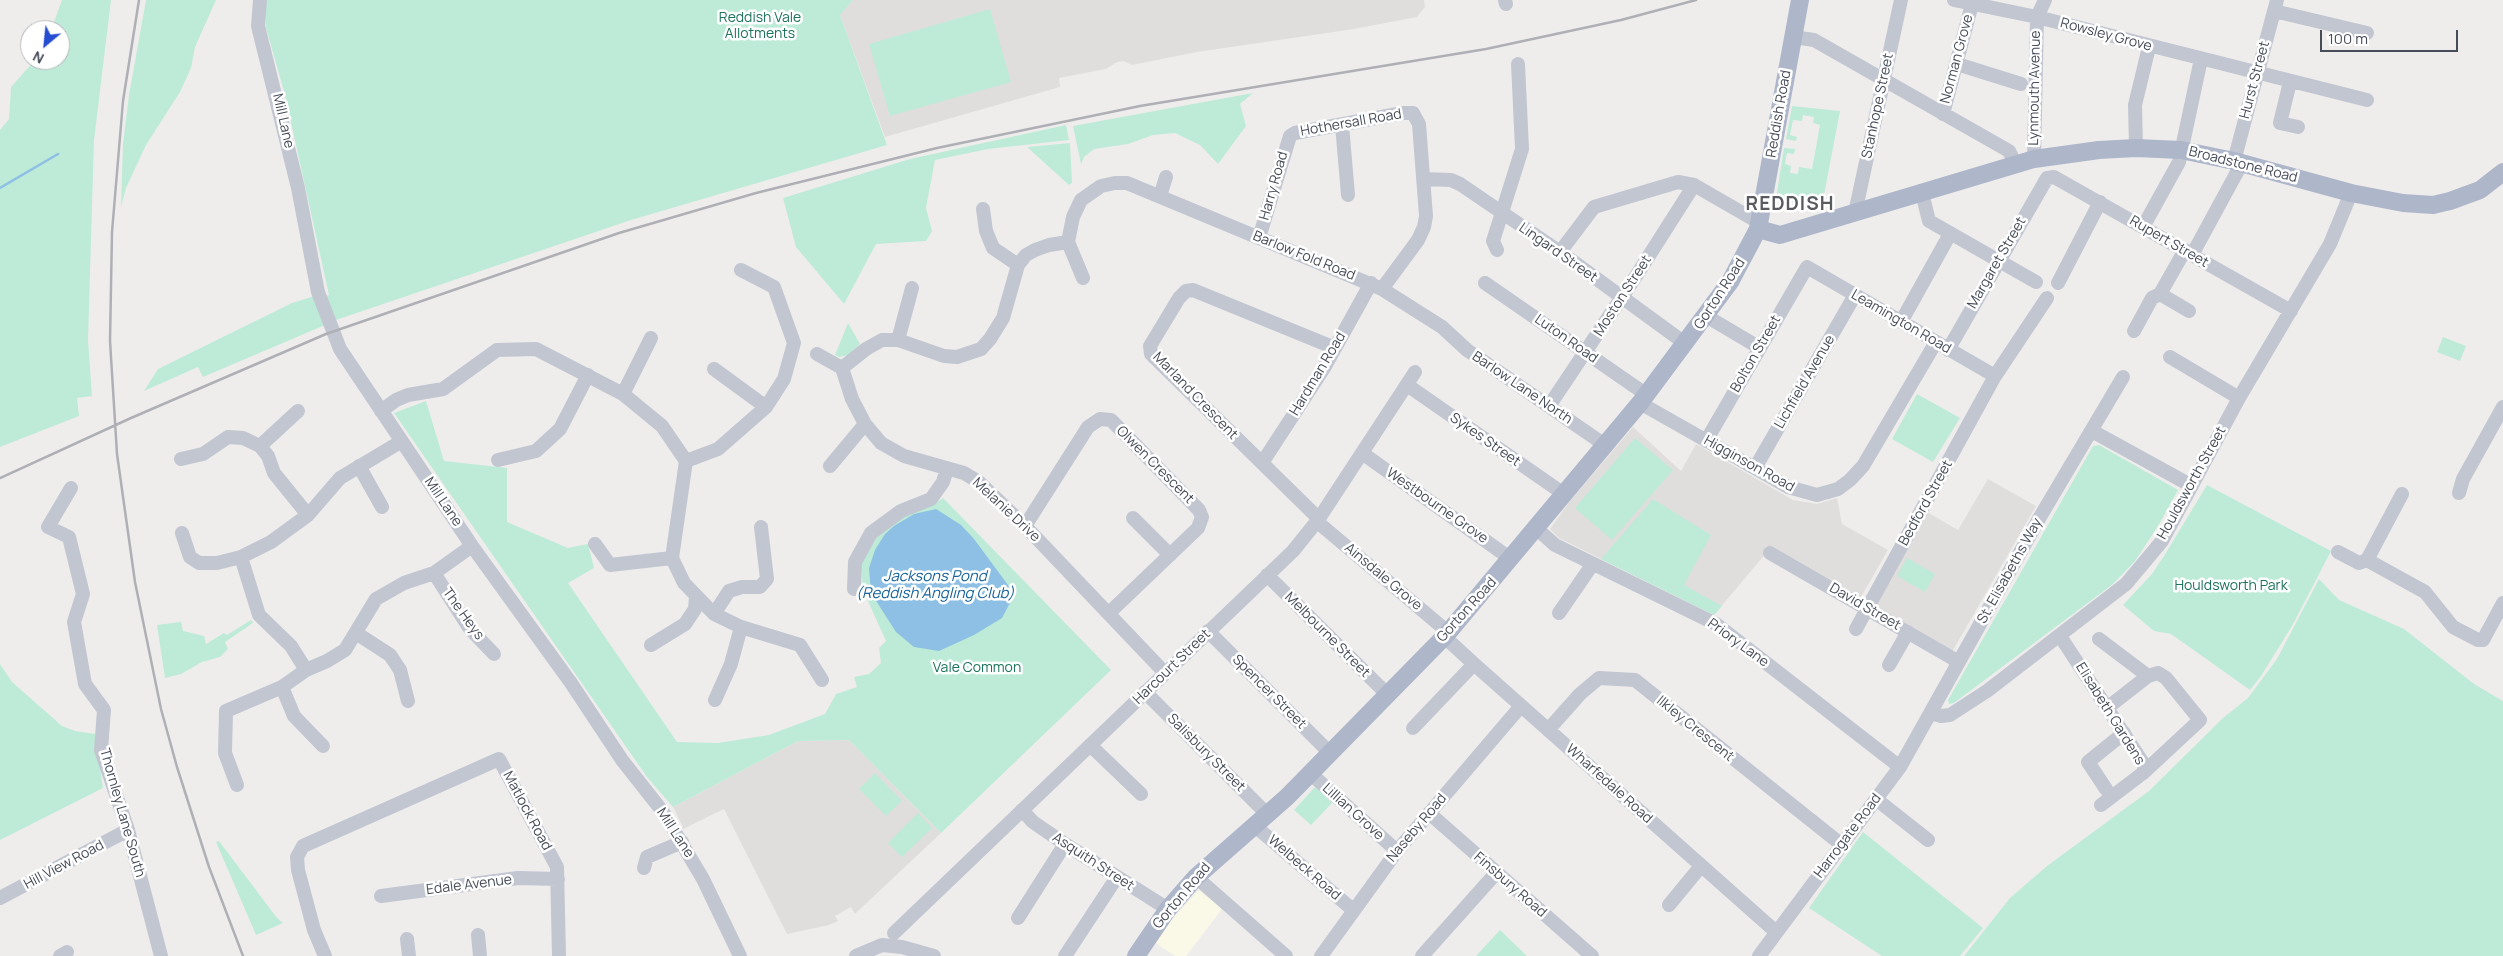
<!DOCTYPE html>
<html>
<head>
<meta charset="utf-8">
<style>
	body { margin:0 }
	#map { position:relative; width:2503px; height:956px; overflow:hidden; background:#efedec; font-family:Manrope,sans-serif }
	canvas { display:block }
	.north { position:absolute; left:20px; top:20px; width:50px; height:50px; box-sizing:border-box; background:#fff; border:1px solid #b5b7bc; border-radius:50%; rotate:208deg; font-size:14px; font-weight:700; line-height:20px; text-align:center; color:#464c58 }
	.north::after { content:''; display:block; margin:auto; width:18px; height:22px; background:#264cd0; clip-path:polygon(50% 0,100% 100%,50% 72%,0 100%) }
	.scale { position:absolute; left:2320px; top:30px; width:138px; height:22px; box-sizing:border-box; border:2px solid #464c58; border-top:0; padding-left:6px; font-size:15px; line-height:18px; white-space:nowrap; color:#464c58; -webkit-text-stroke:4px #fff; paint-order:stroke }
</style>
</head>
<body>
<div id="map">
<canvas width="2503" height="956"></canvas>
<div class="north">N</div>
<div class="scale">100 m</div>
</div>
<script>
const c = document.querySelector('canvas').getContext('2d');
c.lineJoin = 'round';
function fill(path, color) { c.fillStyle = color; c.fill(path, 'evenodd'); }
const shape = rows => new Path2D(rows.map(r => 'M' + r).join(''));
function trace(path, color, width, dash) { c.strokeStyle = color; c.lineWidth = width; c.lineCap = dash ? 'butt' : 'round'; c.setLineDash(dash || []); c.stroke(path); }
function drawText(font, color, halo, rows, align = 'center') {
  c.font = font + ' Manrope,sans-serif'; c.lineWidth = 5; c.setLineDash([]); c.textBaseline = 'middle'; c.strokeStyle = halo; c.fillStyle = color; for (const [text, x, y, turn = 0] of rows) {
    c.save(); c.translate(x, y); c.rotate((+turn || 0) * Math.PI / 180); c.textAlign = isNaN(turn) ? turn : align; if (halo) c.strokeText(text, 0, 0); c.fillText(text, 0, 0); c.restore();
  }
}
const commercial = shape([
	[1199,890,1222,909,1186,956,1175,956,1156,943,1171,920]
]);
const education = shape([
	[853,0,1424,0,1425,7,1417,17,1354,29,1197,52,1132,65,1123,61,1117,62,1106,69,1059,78,1060,87,885,137,840,15],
	[1633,427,1681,471,1696,444,1793,500,1817,504,1837,498,1842,524,1888,550,1861,597,1772,546,1714,615,1559,538,1550,529,1570,501],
	[1988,479,2036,506,1952,652,1874,607,1927,512,1958,530],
	[849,740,941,833,855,914,851,907,835,916,838,921,829,925,787,934,724,809,681,830,680,829,683,827,673,807,798,741]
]);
const green = shape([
	[62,0,111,0,94,140,88,340,92,396,77,398,79,416,0,447,0,130,9,119,11,87,35,60,60,60,60,30,51,30],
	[146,0,216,0,195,47,191,68,180,92,146,145,126,188,121,207,123,144,129,95],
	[267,0,853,0,840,15,887,145,631,220,333,321,324,297,329,295,285,95,266,28,265,10],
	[990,9,1011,82,890,116,869,44],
	[1253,93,1240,104,1246,126,1218,164,1200,145,1175,133,1153,135,1128,144,1094,149,1084,157,1081,164,1073,126],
	[1792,106,1840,111,1823,200,1798,207,1799,203,1776,199,1784,148,1795,149,1794,154,1787,153,1785,164,1791,166,1790,173,1798,174,1799,167,1812,169,1820,125,1813,123,1814,117,1803,115,1802,121,1793,120,1790,135,1797,137,1796,141,1786,139],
	[1066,125,1069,140,988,149,935,160,926,208,932,231,926,241,876,244,844,304,796,247,783,198,910,159],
	[1070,143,1072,183,1069,185,1027,147],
	[315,296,325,325,203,377,198,367,144,391,158,369,292,303],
	[848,323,860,344,849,355,839,357,835,355],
	[2443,337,2466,346,2460,361,2437,352],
	[1917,394,1960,418,1933,462,1892,439],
	[426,401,444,461,507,468,507,522,568,548,588,544,594,568,568,583,677,742,718,743,769,735,825,714,836,694,857,687,854,677,869,674,881,663,879,648,886,641,863,590,861,563,879,534,897,519,933,505,943,498,1111,670,941,833,849,740,798,741,673,807,647,777,394,413],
	[1635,438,1673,470,1612,540,1575,508],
	[2099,445,2178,490,2158,526,2135,561,2113,584,1954,703,1949,704,1948,700,2093,446],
	[2207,485,2331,551,2292,626,2261,676,2250,690,2171,634,2154,631,2123,605,2152,574,2164,556],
	[1653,499,1711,535,1684,585,1722,606,1714,615,1601,559],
	[1907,558,1935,574,1925,592,1897,576],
	[2319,579,2339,600,2404,629,2474,684,2503,701,2503,956,1964,956,2010,898,2047,866,2149,791,2223,718,2248,698,2277,659],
	[251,620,253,623,225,642,228,649,220,657,202,662,181,674,165,678,157,625,181,622,183,631,204,636,206,644,224,633,227,635],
	[0,664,12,682,62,726,75,731,95,734,103,788,0,840],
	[875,773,902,801,886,816,859,789],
	[1315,787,1332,803,1311,825,1294,810],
	[918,813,932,828,902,857,888,843],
	[1863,832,1983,928,1960,956,1882,956,1809,908],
	[219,841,277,918,283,923,256,935,216,842],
	[1500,930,1527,956,1476,956]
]);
const water = shape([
	[936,509,961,525,974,539,1008,585,1013,597,1002,618,974,635,939,651,914,647,896,632,871,593,869,568,875,550,885,534,894,526,914,514]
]);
const stream = shape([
	[0,188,58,154]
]);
const minor = shape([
	[260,0,258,26,298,188,318,292,340,349,472,546,571,683,622,760,663,812,703,879,740,956],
	[1505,0,1506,4],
	[1954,0,2037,17,2367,100],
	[2274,11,2367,33],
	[1793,37,1814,40,2009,151,2016,165],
	[1957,64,2021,84],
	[2290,82,2280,123,2298,127],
	[1943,114,1972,4],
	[1342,125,1348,195],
	[2136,148,2135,105,2149,47],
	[2034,159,2037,17,2045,0],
	[2234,161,2277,0],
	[1424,179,1451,180,1460,184,1560,252,1686,344],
	[1922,193,1929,221,2036,282],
	[1160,196,1166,177],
	[983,209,986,231,993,248,1018,265],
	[1855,213,1901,0],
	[2143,227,2179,162,2201,59],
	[1259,238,1290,136,1295,133,1403,113,1413,113,1419,124,1426,216,1424,227,1418,240,1382,289],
	[1497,250,1493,241,1522,149,1518,64],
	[1560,252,1594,207,1678,182,1694,185,1760,223],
	[2192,255,2242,163],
	[1083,278,1068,242,1073,217,1081,200,1101,186,1115,183,1127,183,1382,289,1442,327,1467,350,1605,445],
	[1485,283,1647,395],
	[2058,283,2100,202],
	[2160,294,2189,311],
	[1706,316,1760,348],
	[1901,322,1950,234],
	[2134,331,2152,298,2160,294,2185,250],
	[898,340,912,288],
	[1335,348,1193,290,1186,291,1179,298,1150,346,1151,354,1315,515,1321,525,1442,627,1449,641,1474,664,1775,931],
	[1948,350,2047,178,2054,177,2291,311],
	[817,354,842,368,852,399,865,424,881,443,904,456,964,473,979,482,1025,526,1165,673],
	[2170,357,2239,398],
	[842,368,866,349,882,340,898,340,944,356,957,357,981,349,990,339,1003,318,1018,265,1026,255,1035,250,1049,245,1068,242],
	[714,369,766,407],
	[1407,385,1564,494],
	[623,394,651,338],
	[1640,403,1788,487,1817,495,1838,489,1850,480,1863,466,1936,342],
	[1549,406,1638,273,1694,185],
	[381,411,396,400,408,395,443,389,497,350,536,349,623,394,662,426,686,461,672,558,684,583,714,614,741,627,800,645,822,680],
	[2092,431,2192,486],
	[1706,441,1807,267,1995,376],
	[260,446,298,411],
	[1362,453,1511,559],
	[181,459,203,454,228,437,243,438,260,446,268,456,274,473,308,515],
	[498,460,536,451,560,429,588,375],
	[686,461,718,449,766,407,784,379,794,343,774,287,741,270],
	[1262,463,1324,368,1371,283],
	[359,466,382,507],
	[830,466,865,424],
	[1755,468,1855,295],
	[71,488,48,527,69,537,83,594,74,622,85,684,104,710,101,750,128,830,161,956],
	[2459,493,2463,479,2503,407],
	[2402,494,2367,560,2425,592,2453,627,2478,640,2483,640,2503,603],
	[1133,518,1170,555],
	[1025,526,1088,427,1100,419,1111,420,1199,510,1202,517,1198,528,1109,613],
	[1536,528,1555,545,1716,624,1900,767],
	[182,533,190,557,199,563,217,563,241,557,271,542,308,515,340,478,402,441],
	[595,544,610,565,672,558],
	[2338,552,2359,563,2367,560],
	[1770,553,1959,662],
	[241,557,259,615,291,646,306,670],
	[434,573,470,629,494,654],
	[1267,575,1387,694],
	[854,589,855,562,871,533,901,511,931,499,943,482,947,469],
	[1559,613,1592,565],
	[714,614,729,591,742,587,760,587,767,579,761,527],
	[1856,629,1995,376,2047,298],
	[1208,631,1330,753],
	[356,633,390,655,400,670,408,701],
	[2060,636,2145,766,2143,773,2101,805],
	[2099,639,2148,676],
	[651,645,685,624,695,609,696,597],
	[1889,665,1908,632],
	[282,687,294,716,323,746],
	[1145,692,1267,814],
	[715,700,731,664,741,627],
	[2107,708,2148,676,2158,673,2166,678,2200,720,2143,773],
	[1931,713,1941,716,1950,715,1987,691,2126,584,2162,541,2239,398,2330,244,2351,193],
	[1413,728,1474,664],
	[1548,730,1580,694,1599,678,1635,680,1842,845],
	[1090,745,1141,794],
	[1310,773,1397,851],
	[237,785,225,753,226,711,282,687,306,670,327,661,345,650,376,599,404,583,434,573,472,546],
	[2106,789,2088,762,2124,733],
	[1876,799,1928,840],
	[1022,810,1033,822,1065,844,1168,909],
	[1429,813,1592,956],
	[1255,826,1353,910],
	[644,868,647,857,682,842],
	[1196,877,1286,956],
	[381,896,518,878,558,879],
	[0,898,128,830],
	[1669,905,1701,866],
	[1018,918,1065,844],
	[894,933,1293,551,1318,520,1415,372],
	[478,935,480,956],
	[407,939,409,956],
	[60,956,67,952],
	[325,956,314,930,298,870,297,857,303,846,499,759,557,867,559,956],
	[856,956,882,945,902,947,934,956],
	[1065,956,1117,877],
	[1321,956,1397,851,1521,706],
	[1422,956,1497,872],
	[1759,956,1900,767,2040,517,2123,377]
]);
const major = shape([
	[1758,229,1780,235,2034,159,2099,150,2136,148,2181,150,2234,161,2351,193,2403,203,2433,205,2450,201,2480,190,2503,172],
	[1136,956,1168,909,1196,877,1287,797,1446,635,1640,403,1730,282,1758,229,1800,0]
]);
const rail = shape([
	[139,0,123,101,112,232,110,341,117,454,135,582,161,709,177,767,209,867,243,956],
	[0,478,131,418,326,334,619,233,756,193,937,148,1140,106,1486,49,1621,20,1696,0]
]);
const parkNames = [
	["Reddish Vale",760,18],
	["Allotments",760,34],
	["Houldsworth Park",2231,586],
	["Vale Common",977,668]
];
const streetNames = [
	["Rowsley Grove",2106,35,15],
	["Norman Grove",1957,59,-75],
	["Hurst Street",2255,80,-75],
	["Lynmouth Avenue",2035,88,-89],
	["Stanhope Street",1878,106,-78],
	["Reddish Road",1779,114,-80],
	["Mill Lane",283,121,77],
	["Hothersall Road",1351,123,-10],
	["Broadstone Road",2243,165,14],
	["Harry Road",1274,186,-74],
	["Rupert Street",2169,242,30],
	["Lingard Street",1558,253,35],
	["Barlow Fold Road",1304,256,22],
	["Margaret Street",1997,263,-60],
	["Gorton Road",1720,294,-57],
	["Moston Street",1623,296,-57],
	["Leamington Road",1901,322,30],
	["Luton Road",1566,339,35],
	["Bolton Street",1756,354,-60],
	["Hardman Road",1318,374,-59],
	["Lichfield Avenue",1805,382,-60],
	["Barlow Lane North",1522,388,34],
	["Marland Crescent",1195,396,46],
	["Sykes Street",1485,440,35],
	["Higginson Road",1749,464,29],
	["Olwen Crescent",1155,465,45],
	["Houldsworth Street",2192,483,-61],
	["Mill Lane",443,502,56],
	["Bedford Street",1926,503,-61],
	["Westbourne Grove",1437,506,35],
	["Melanie Drive",1006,510,43],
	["St. Elisabeths Way",2010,571,-61],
	["Ainsdale Grove",1383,577,40],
	["David Street",1865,607,30],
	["Gorton Road",1467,610,-48],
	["The Heys",463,614,54],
	["Melbourne Street",1327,635,45],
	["Priory Lane",1738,643,36],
	["Harcourt Street",1172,667,-44],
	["Spencer Street",1269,692,45],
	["Elisabeth Gardens",2110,714,58],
	["Ilkley Crescent",1695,729,39],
	["Salisbury Street",1206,753,45],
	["Wharfedale Road",1609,784,42],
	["Matlock Road",527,811,62],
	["Lillian Grove",1353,812,42],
	["Thornley Lane South",122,813,74],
	["Naseby Road",1417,828,-50],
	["Mill Lane",675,833,57],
	["Harrogate Road",1848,836,-53],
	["Asquith Street",1093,862,33],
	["Hill View Road",64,865,-28],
	["Welbeck Road",1304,868,41],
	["Edale Avenue",469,885,-7],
	["Finsbury Road",1510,885,41],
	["Gorton Road",1182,896,-50]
];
const waterNames = [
	["Jacksons Pond",935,577],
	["(Reddish Angling Club)",935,594]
];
const districtNames = [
	["REDDISH",1790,205]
];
fill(commercial, '#faf8e6');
fill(education, '#e0dedd');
fill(green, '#bdebd8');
fill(water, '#8dc0e4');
trace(stream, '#8dc0e4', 2.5);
trace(minor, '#c1c6d1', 14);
trace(major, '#aeb6ca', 18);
trace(rail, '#afb0b6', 2.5);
drawText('14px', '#1d735b', '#fff', parkNames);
drawText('14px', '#464c58', '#fff', streetNames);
drawText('italic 15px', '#16639b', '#fff', waterNames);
c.letterSpacing = '1px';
drawText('bold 19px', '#5a5b61', '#fff', districtNames);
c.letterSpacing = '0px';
</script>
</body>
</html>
